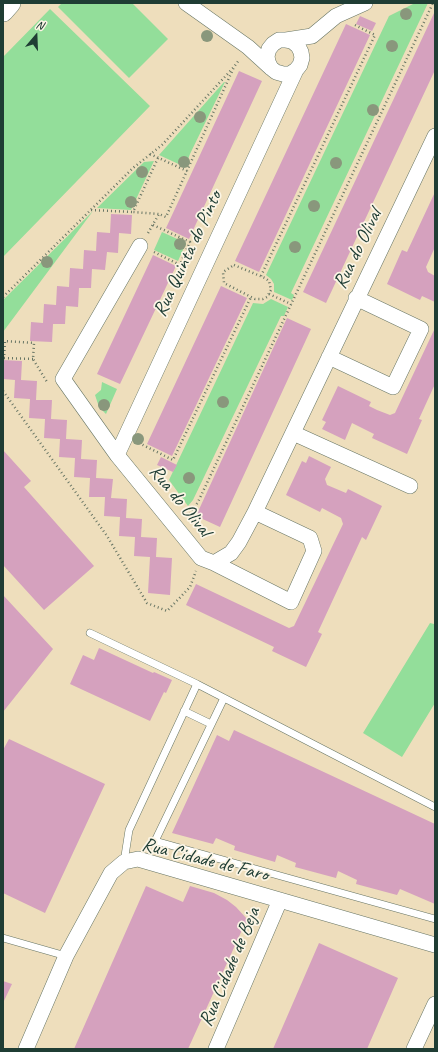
<!DOCTYPE html>
<html>
<head>
<meta charset="utf-8">
<style>
	body { margin:0 }
	#map { position:relative; width:438px; height:1052px; overflow:hidden; background:#eedebc; font-family:Caveat,sans-serif }
	canvas { display:block }
	.frame { position:absolute; inset:0; border:4px solid #1f3d34; pointer-events:none }
	.north { position:absolute; left:16px; top:16px; width:40px; height:40px; -webkit-text-stroke:3px #fcf5e5; paint-order:stroke; rotate:19deg; font-size:11px; font-weight:700; line-height:16px; text-align:center; color:#1f3d34 }
	.north::after { content:''; display:block; margin:auto; width:14px; height:18px; background:#1f3d34; clip-path:polygon(50% 0,100% 100%,50% 72%,0 100%) }
</style>
</head>
<body>
<div id="map">
<canvas width="438" height="1052"></canvas>
<div class="frame"></div>
<div class="north">N</div>
</div>
<script>
const c = document.querySelector('canvas').getContext('2d');
c.lineJoin = 'round';
function fill(path, color) { c.fillStyle = color; c.fill(path, 'evenodd'); }
const shape = rows => new Path2D(rows.map(r => 'M' + r).join(''));
function trace(path, color, width, dash) { c.strokeStyle = color; c.lineWidth = width; c.lineCap = dash ? 'butt' : 'round'; c.setLineDash(dash || []); c.stroke(path); }
function drawText(font, color, halo, rows, align = 'center') {
  c.font = font + ' Caveat,sans-serif'; c.lineWidth = 3.5; c.setLineDash([]); c.textBaseline = 'middle'; c.strokeStyle = halo; c.fillStyle = color; for (const [text, x, y, turn = 0] of rows) {
    c.save(); c.translate(x, y); c.rotate((+turn || 0) * Math.PI / 180); c.textAlign = isNaN(turn) ? turn : align; if (halo) c.strokeText(text, 0, 0); c.fillText(text, 0, 0); c.restore();
  }
}
const green = shape([
	[62,3,132,3,168,39,129,78,58,7],
	[415,3,428,3,291,293,294,295,292,300,274,292,274,284,271,279,266,275,389,16],
	[50,9,150,106,3,257,3,57],
	[224,82,225,82,190,154,185,167,159,155],
	[154,161,131,210,97,208,144,162],
	[93,211,3,332,3,300],
	[162,232,186,243,178,261,154,250],
	[271,299,288,307,284,316,281,316,193,500,188,506,169,480,253,303,263,304],
	[102,382,117,389,106,414,99,407,95,395,101,390],
	[430,623,434,624,435,703,402,757,363,733]
]);
const building = shape([
	[435,11,435,70,326,303,303,292],
	[360,16,376,23,372,31,356,24],
	[346,24,370,35,259,272,235,261],
	[239,71,262,81,189,239,166,228],
	[435,192,435,247,426,267,428,272,435,276,435,302,422,296,420,300,387,284,402,250,407,252],
	[111,214,132,215,131,234,119,233,118,253,107,252,105,270,92,269,91,288,79,288,78,307,66,306,65,324,53,324,52,342,30,341,31,322,43,323,44,304,56,305,57,286,69,287,70,268,83,269,84,250,96,251,97,232,110,233],
	[153,255,176,266,120,384,97,374],
	[221,286,247,298,172,456,147,444],
	[287,318,311,329,220,527,196,516],
	[435,328,435,384,419,419,422,420,407,454,372,438,374,434,352,423,345,440,322,429,326,422,322,420,338,386,371,402,369,406,377,410,390,415,395,413],
	[3,360,22,361,21,380,37,381,36,400,52,400,51,419,67,420,66,439,82,440,81,459,97,460,96,478,113,479,111,498,127,499,126,518,142,519,141,537,157,538,156,557,172,558,170,595,148,593,150,557,134,556,135,537,119,536,120,517,104,516,105,497,89,497,90,478,74,477,75,458,59,457,60,439,44,438,45,419,29,418,30,399,14,398,15,380,3,379],
	[3,450,31,481,24,487,94,566,44,610,3,565],
	[309,456,331,467,325,479,327,485,346,493,348,489,382,506,366,540,362,537,318,632,322,634,306,667,272,651,274,647,186,605,196,584,289,628,294,626,343,524,341,518,322,508,320,512,286,495,302,461,306,463],
	[161,457,177,465,173,472,157,465],
	[3,595,53,649,3,712],
	[99,648,153,673,154,672,172,680,166,693,164,692,150,721,70,684,83,655,94,660],
	[234,730,435,824,435,904,400,889,397,895,356,884,357,880,338,871,336,878,295,867,296,863,277,855,275,862,234,850,235,846,216,838,213,844,172,833,217,735,229,741],
	[9,739,105,784,45,913,3,893,3,750],
	[146,886,183,902,190,886,214,893,227,900,236,907,247,919,247,924,245,929,242,930,188,1049,74,1049],
	[319,943,398,978,367,1049,273,1049],
	[3,981,12,984,3,1003]
]);
const path = shape([
	[150,154,187,171],
	[158,158,133,212,159,214],
	[91,210,133,212],
	[153,225,190,242,185,253,192,257],
	[148,233,159,214,166,217,234,67,239,60],
	[154,252,180,265,185,253],
	[234,265,265,278,269,281,271,290,267,297,263,299,255,299,224,283,223,272,234,265],
	[261,276,375,35,355,25],
	[269,294,291,304],
	[3,297,133,168,162,145,234,67],
	[33,359,4,358,5,341,34,343,33,359,47,382],
	[3,391,107,536,147,603,167,611,190,587,196,571],
	[139,443,173,460,251,297],
	[190,514,198,502,433,3]
]);
const lane = shape([
	[90,633,197,684],
	[224,698,155,841,435,919],
	[184,711,211,724],
	[124,862,129,830,197,684,435,807],
	[3,938,66,956]
]);
const street = shape([
	[186,3,248,47,271,68,276,72,283,74,290,74,296,70,300,65,302,58,301,52,298,46,292,41,286,40,279,40,273,44,269,49,267,56,268,62,271,68],
	[286,40,312,36,336,16,365,3],
	[140,246,63,379,117,455,201,558,214,563,231,553,239,542,255,512,435,136],
	[329,357,393,387,421,329,356,298],
	[293,433,410,486],
	[117,455,296,70],
	[214,563,291,602,314,551,310,538,255,512],
	[26,1049,66,956,111,873,124,862,138,859,435,945],
	[216,1049,280,900],
	[414,1049,435,1004]
]);
const secondary = shape([
	[3,11,10,3]
]);
const trees = [
	[406,14],
	[207,36],
	[392,46],
	[373,110],
	[200,117],
	[184,162],
	[336,163],
	[142,172],
	[131,202],
	[314,206],
	[180,244],
	[295,247],
	[47,262],
	[223,402],
	[104,405],
	[138,439],
	[189,478]
];
const streetNames = [
	["Rua do Olival",358,249,-64],
	["Rua Quinta do Pinto",188,254,-65],
	["Rua do Olival",180,501,51],
	["Rua Cidade de Faro",205,860,14],
	["Rua Cidade de Beja",230,967,-67]
];
fill(green, '#93de9a');
fill(building, '#d5a1be');
trace(lane, '#677564', 8);
trace(street, '#677564', 16);
trace(secondary, '#677564', 22);
trace(path, '#677564', 2.5, [1, 3]);
trace(lane, '#fff', 7);
trace(street, '#fff', 15);
trace(secondary, '#fff', 21);
c.fillStyle = '#89977c';
for (const [x, y] of trees) { c.beginPath(); c.arc(x, y, 6, 0, 2 * Math.PI); c.fill(); }
drawText('20px', '#1f3d34', '#fcf5e5', streetNames);
</script>
</body>
</html>
